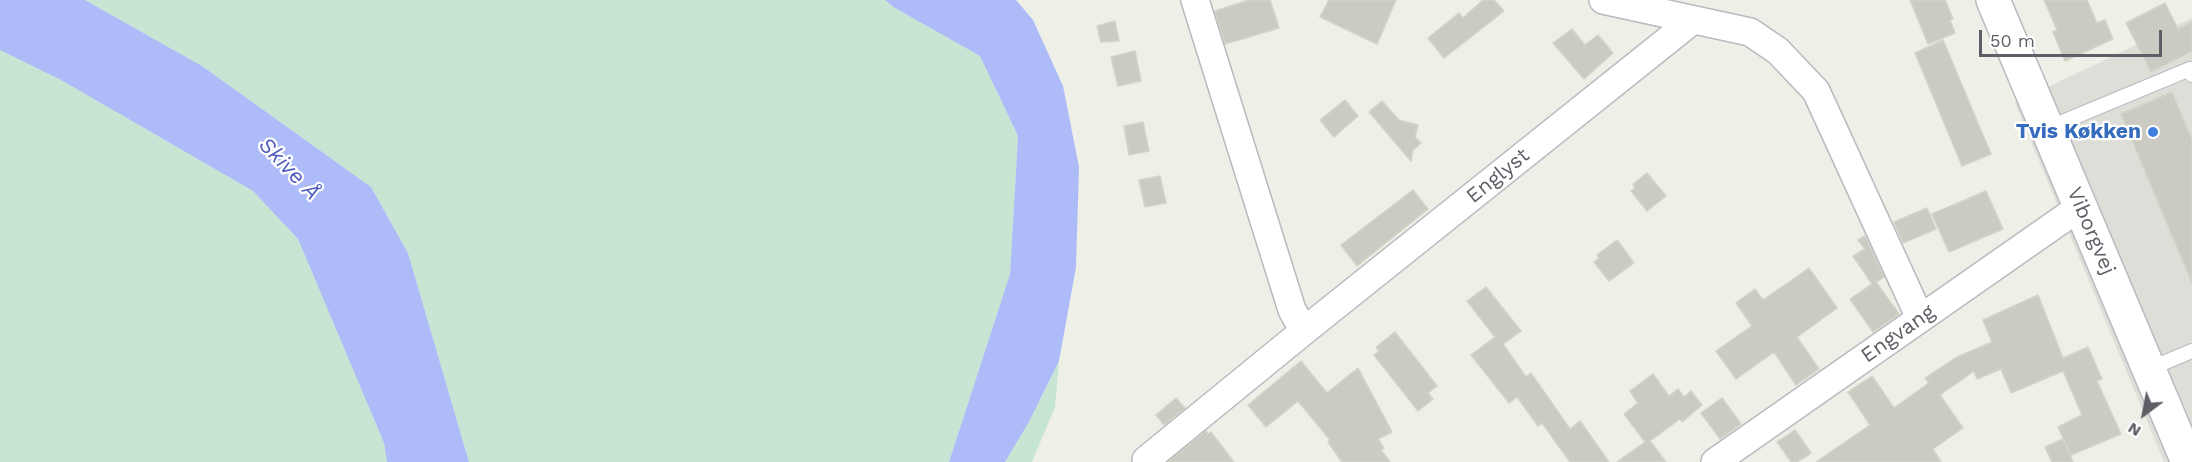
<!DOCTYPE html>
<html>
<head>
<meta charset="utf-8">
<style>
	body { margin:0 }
	#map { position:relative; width:2192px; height:462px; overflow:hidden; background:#eeefe7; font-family:"Work Sans",sans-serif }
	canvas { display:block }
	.north { position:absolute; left:2114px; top:384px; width:60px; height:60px; -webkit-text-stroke:4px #fff; paint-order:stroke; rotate:212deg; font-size:16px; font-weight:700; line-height:24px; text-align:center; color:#5e5f66 }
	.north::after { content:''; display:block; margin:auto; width:21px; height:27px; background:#5e5f66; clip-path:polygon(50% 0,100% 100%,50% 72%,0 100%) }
	.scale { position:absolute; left:1979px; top:30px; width:183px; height:27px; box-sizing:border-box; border:3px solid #5e5f66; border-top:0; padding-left:8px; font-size:18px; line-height:21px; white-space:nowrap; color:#5e5f66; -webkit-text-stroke:4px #fff; paint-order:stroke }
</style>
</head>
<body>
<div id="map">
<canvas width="2192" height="462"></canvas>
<div class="north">N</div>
<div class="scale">50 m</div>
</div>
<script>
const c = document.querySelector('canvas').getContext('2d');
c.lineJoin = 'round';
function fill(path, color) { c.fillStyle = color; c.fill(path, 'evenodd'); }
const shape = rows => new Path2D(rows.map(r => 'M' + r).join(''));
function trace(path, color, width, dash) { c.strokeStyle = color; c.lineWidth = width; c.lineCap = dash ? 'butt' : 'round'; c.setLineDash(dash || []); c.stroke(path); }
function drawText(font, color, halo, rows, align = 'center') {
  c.font = font + ' "Work Sans",sans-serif'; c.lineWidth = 4.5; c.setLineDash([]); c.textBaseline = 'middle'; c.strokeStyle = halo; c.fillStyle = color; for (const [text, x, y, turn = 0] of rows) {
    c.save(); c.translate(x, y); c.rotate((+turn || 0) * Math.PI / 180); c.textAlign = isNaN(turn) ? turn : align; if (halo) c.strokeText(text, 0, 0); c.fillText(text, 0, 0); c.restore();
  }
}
const industrial = shape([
	[2192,18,2192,462,2164,462,2015,103]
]);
const green = shape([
	[85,0,885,0,895,8,980,56,1018,136,1010,274,949,462,469,462,408,253,371,187,202,66],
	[0,50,61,80,253,191,298,239,384,443,387,462,0,462],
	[1059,361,1055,407,1032,462,1005,462,1029,422]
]);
const water = shape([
	[0,0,85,0,202,66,371,187,408,253,469,462,387,462,384,443,298,239,253,191,61,80,0,50],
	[885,0,1016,0,1033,20,1063,86,1079,167,1076,267,1059,361,1029,422,1005,462,949,462,1010,274,1018,136,980,56,895,8]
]);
const building = shape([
	[1249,0,1270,0,1279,28,1225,44,1215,11,1249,0],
	[1329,0,1396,0,1377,44,1320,17,1329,0],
	[1483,0,1494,0,1504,11,1444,58,1428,38,1459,13,1463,18,1483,0],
	[1910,0,1945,0,1953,19,1950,20,1955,33,1928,44,1910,0],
	[2044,0,2087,0,2097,23,2105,20,2113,39,2065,61,2053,32,2057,30,2044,0],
	[2165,3,2178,29,2192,22,2192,51,2151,72,2126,23,2165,3],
	[1115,21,1119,41,1101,42,1097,26,1115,21],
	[1572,29,1585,45,1598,35,1613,53,1584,79,1553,43,1572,29],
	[1943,40,1991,154,1962,166,1915,53,1943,40],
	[1135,51,1141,81,1118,86,1111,57,1135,51],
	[2172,92,2192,140,2192,283,2121,114,2172,92],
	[1345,100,1358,116,1334,137,1320,120,1345,100],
	[1382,101,1399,120,1418,125,1415,137,1421,143,1413,150,1411,161,1369,112,1382,101],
	[1143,122,1149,151,1129,155,1124,126,1143,122],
	[1647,173,1666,196,1647,211,1631,191,1635,188,1633,184,1647,173],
	[1160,176,1166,203,1145,207,1139,180,1160,176],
	[1413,190,1428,209,1357,266,1341,245,1413,190],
	[1986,191,2003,229,1949,252,1932,214,1986,191],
	[1927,208,1936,229,1903,243,1894,222,1927,208],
	[1865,236,1884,277,1876,282,1899,314,1873,332,1850,299,1872,284,1853,256,1865,249,1858,240,1865,236],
	[1617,240,1634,263,1609,281,1594,262,1599,258,1597,255,1617,240],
	[1809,268,1837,308,1797,337,1819,369,1796,385,1774,352,1736,379,1716,351,1752,326,1736,303,1755,289,1763,300,1809,268],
	[1486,287,1521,331,1503,344,1526,377,1531,373,1570,429,1580,421,1609,462,1570,462,1542,423,1538,426,1517,397,1509,403,1471,355,1495,337,1467,301,1486,287],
	[2038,295,2063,358,2088,347,2102,379,2097,381,2121,434,2071,455,2058,427,2082,415,2063,371,2011,393,2001,369,1977,379,1974,371,1940,395,1963,428,1933,449,1941,462,1816,462,1870,425,1848,392,1872,376,1894,408,1929,383,1925,378,1955,358,1992,342,1983,320,2038,295],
	[1395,332,1437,386,1428,393,1433,399,1418,411,1374,355,1379,351,1376,347,1395,332],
	[1301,361,1327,393,1358,368,1392,432,1378,439,1384,448,1381,450,1390,462,1342,462,1328,442,1330,440,1298,401,1266,427,1248,405,1301,361],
	[1653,374,1669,396,1678,389,1684,397,1691,391,1702,405,1682,422,1680,419,1650,441,1666,462,1617,462,1645,442,1624,414,1638,403,1630,391,1653,374],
	[1176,398,1185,408,1164,425,1156,415,1176,398],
	[1722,398,1741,424,1720,439,1701,413,1722,398],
	[1795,430,1811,453,1797,462,1791,462,1777,442,1795,430],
	[1206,431,1208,434,1211,432,1234,462,1168,462,1206,431],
	[2063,439,2073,462,2052,462,2045,447,2063,439]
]);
const service = shape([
	[2048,128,2190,69,2192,75],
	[2149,369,2192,351]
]);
const minor = shape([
	[1195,0,1292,310,1304,331],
	[1603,0,1750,32,1778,51,1816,91,1920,318],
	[1146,460,1304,331,1693,20],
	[1715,462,2080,207]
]);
const tertiary = shape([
	[1993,0,2188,462]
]);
const markers = [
	[2153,132,6,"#3f7fe0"]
];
const shopNames = [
	["Tvis Køkken",2141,132]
];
const streetNames = [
	["Englyst",1498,176,-39],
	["Viborgvej",2091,231,67],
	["Engvang",1898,334,-35]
];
const waterNames = [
	["Skive Å",289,169,46]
];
fill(industrial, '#deded9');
fill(green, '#c6e5d2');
fill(water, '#adbbf9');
fill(building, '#cbcbc3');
trace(building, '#d3d4c6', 1.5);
trace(service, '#b9b9bf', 16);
trace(minor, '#b9b9bf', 30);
trace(tertiary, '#b9b9bf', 36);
trace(service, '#fff', 14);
trace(minor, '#fff', 27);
trace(tertiary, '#fff', 33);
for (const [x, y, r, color] of markers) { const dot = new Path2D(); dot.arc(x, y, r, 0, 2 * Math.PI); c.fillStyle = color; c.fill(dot); trace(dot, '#fff', 2); }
drawText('bold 21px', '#366cbe', '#fff', shopNames, 'right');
drawText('21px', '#5e5f66', '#fff', streetNames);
drawText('italic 22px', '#505cbc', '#fff', waterNames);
</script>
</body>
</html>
